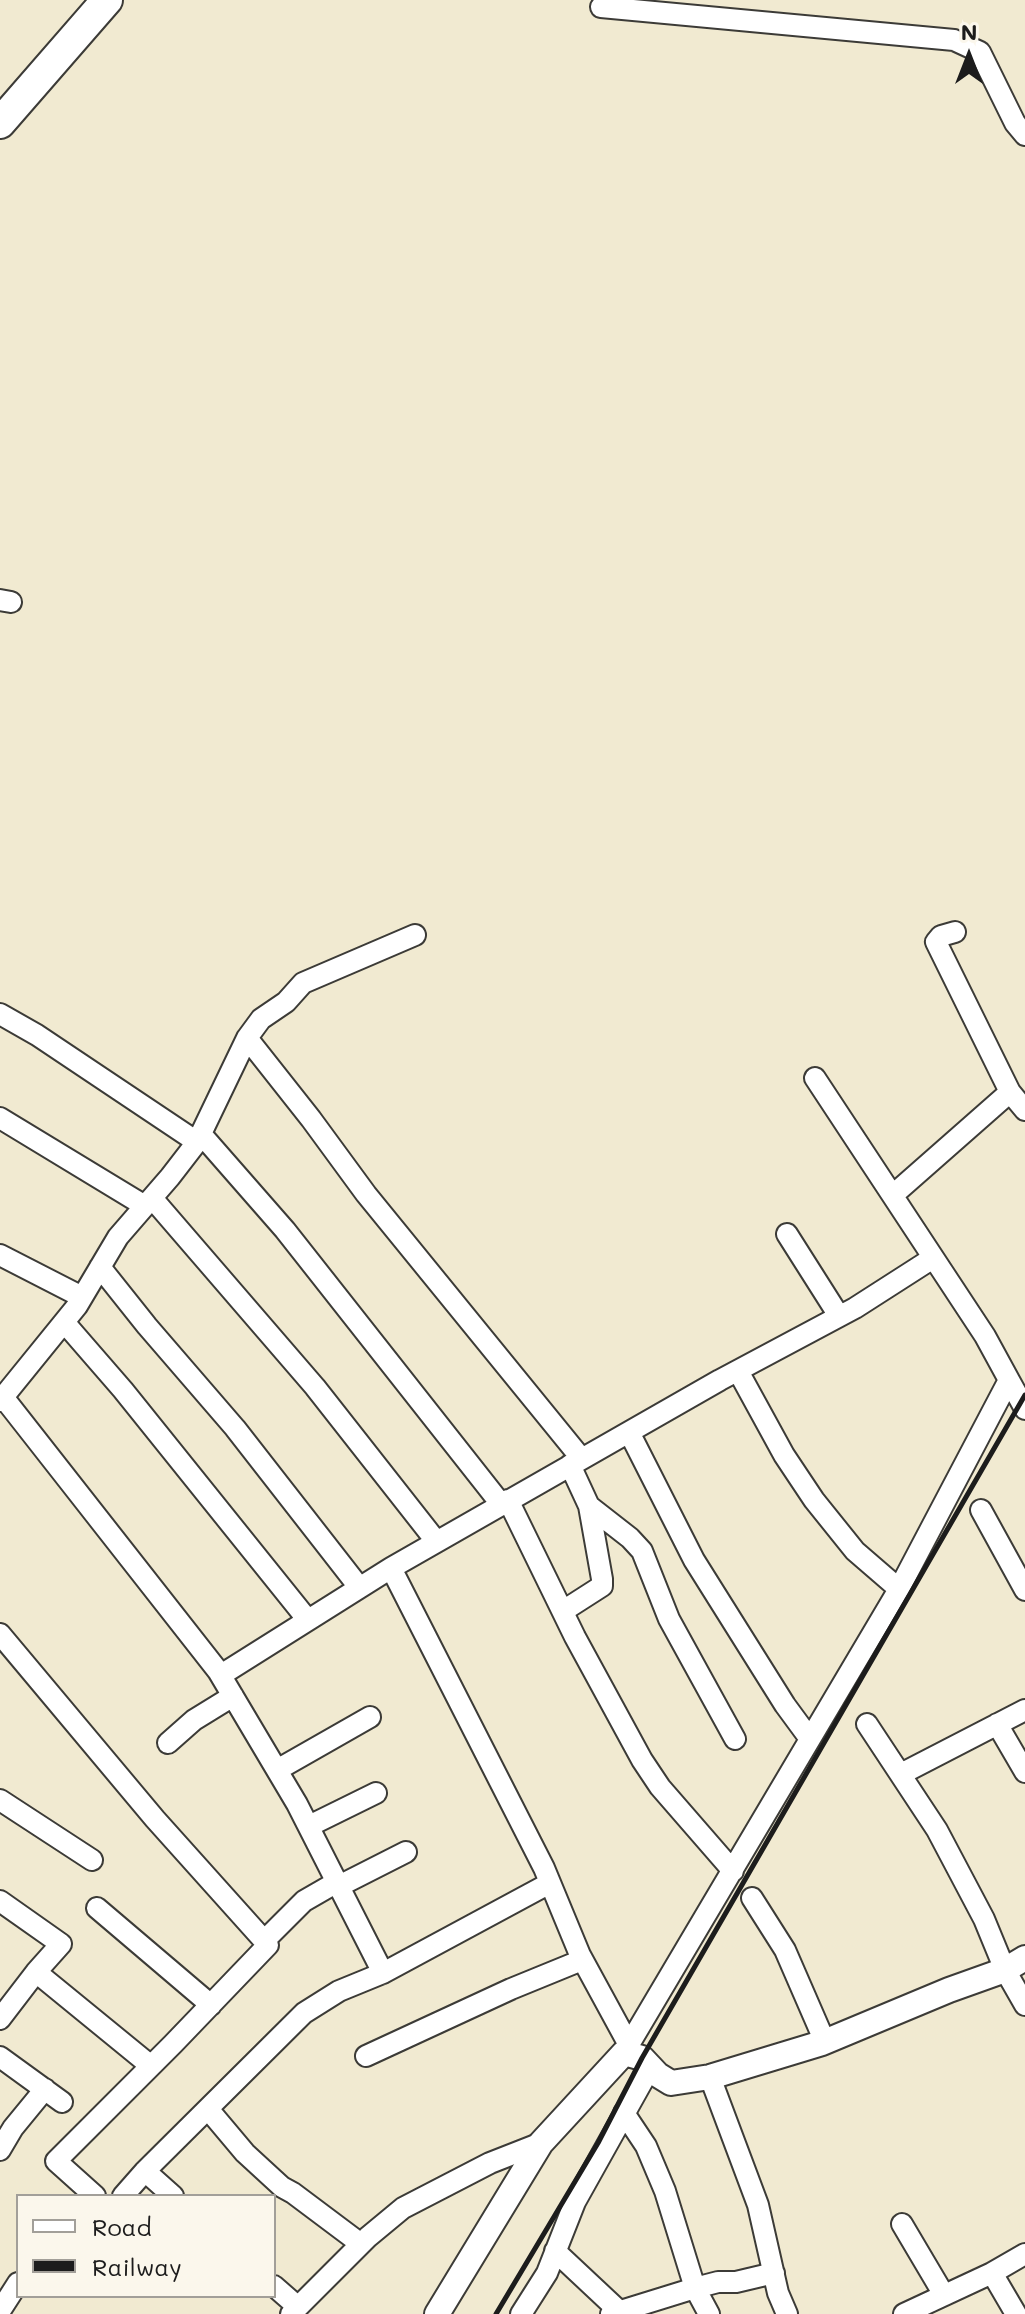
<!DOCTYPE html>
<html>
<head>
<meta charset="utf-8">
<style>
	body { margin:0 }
	#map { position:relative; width:1025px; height:2314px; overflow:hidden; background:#f1ead1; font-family:Mali,sans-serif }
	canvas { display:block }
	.legend { position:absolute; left:16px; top:2194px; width:260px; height:104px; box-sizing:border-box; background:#fbf7ec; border:2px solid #a29f99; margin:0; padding:10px 14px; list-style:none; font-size:24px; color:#1c1c1c }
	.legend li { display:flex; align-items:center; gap:16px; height:40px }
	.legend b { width:40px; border:2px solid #a29f99 }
	.north { position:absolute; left:929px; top:16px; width:80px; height:80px; -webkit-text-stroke:6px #fbf7ec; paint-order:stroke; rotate:0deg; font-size:22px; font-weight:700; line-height:32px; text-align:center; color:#1c1c1c }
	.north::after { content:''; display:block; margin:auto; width:28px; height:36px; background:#1c1c1c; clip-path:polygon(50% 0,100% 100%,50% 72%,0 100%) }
</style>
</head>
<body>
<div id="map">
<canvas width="1025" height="2314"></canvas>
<ul class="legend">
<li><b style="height:10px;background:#fff"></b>Road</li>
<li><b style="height:10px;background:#1c1c1c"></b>Railway</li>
</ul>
<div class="north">N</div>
</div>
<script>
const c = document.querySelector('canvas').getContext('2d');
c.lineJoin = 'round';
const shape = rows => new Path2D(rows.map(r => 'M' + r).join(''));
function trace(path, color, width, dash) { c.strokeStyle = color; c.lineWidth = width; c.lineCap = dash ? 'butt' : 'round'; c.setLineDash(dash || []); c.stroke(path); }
const minor = shape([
	[601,7,954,40,980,52,1015,123,1025,135],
	[0,600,11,602],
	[955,932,941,936,936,942,1010,1092,1025,1110],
	[0,1014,37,1035,197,1142],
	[247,1038,311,1119,366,1194,581,1458],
	[815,1078,985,1336,1009,1380],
	[0,1118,145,1206],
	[201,1134,285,1230,501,1504],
	[893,1195,1010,1092],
	[152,1198,315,1387,436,1541],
	[787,1234,839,1316],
	[0,1255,82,1297],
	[100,1267,147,1326,235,1428,359,1587],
	[64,1322,123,1390,307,1619],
	[738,1371,784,1455,814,1500,855,1551,899,1589],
	[3,1397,218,1671,297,1804,383,1973],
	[0,1401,77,1306,118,1237,170,1177,197,1142,247,1038,261,1019,286,1002,303,983,415,935],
	[629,1432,694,1560,785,1705,810,1739],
	[508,1500,575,1637,642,1760,660,1787,733,1871],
	[589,1506,630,1538,642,1551,669,1619,735,1739],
	[981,1510,1025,1590],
	[391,1568,544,1868,580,1955,629,2045],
	[563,1611,602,1586,602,1579,589,1506,570,1465],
	[0,1634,155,1819,268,1945,173,2044,56,2161,95,2196],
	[221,1675,391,1568,720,1380,855,1308,933,1258],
	[867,1724,937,1830,984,1919,1005,1970,1025,2005],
	[997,1724,1025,1772],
	[168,1743,194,1720,233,1696],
	[277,1770,370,1717],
	[901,1774,1025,1710],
	[0,1800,92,1860],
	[309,1826,376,1793],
	[339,1886,406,1852],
	[752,1898,785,1950,825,2042],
	[0,1901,61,1944,36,1972,0,2019],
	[97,1908,211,2005],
	[264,1941,304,1901,337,1882],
	[36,1972,151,2066],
	[624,2053,899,1589,1009,1380,1025,1409],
	[366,2056,511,1989,582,1960],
	[0,2057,62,2102],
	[710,2077,758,2205,778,2293,787,2314],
	[208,2109,245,2153,282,2187,293,2193,361,2244],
	[624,2113,646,2146,665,2191,695,2288,709,2314],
	[0,2150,13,2128,45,2089],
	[145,2171,173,2196],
	[123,2196,145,2171,304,2013,339,1991,383,1973,550,1883],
	[902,2224,944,2295],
	[555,2251,618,2310],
	[992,2273,1016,2314],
	[274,2286,298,2307],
	[0,2311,18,2283],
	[291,2314,368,2237,403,2208,490,2163,541,2143],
	[521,2314,547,2273,575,2202,651,2066],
	[611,2314,695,2288,718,2282,736,2282,774,2273],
	[904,2314,992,2273,1025,2254]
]);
const tertiary = shape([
	[437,2314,541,2143,624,2053,642,2058,658,2075,671,2083,710,2077,822,2043,949,1990,1005,1970,1025,1958]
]);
const primary = shape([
	[0,123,107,0]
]);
const rail = shape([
	[496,2314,598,2143,642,2058,1025,1395]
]);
trace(minor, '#3c3b37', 24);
trace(tertiary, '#3c3b37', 28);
trace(primary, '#3c3b37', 34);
trace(minor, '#fff', 20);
trace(tertiary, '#fff', 24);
trace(primary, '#fff', 30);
trace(rail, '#1c1c1c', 5);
</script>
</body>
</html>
